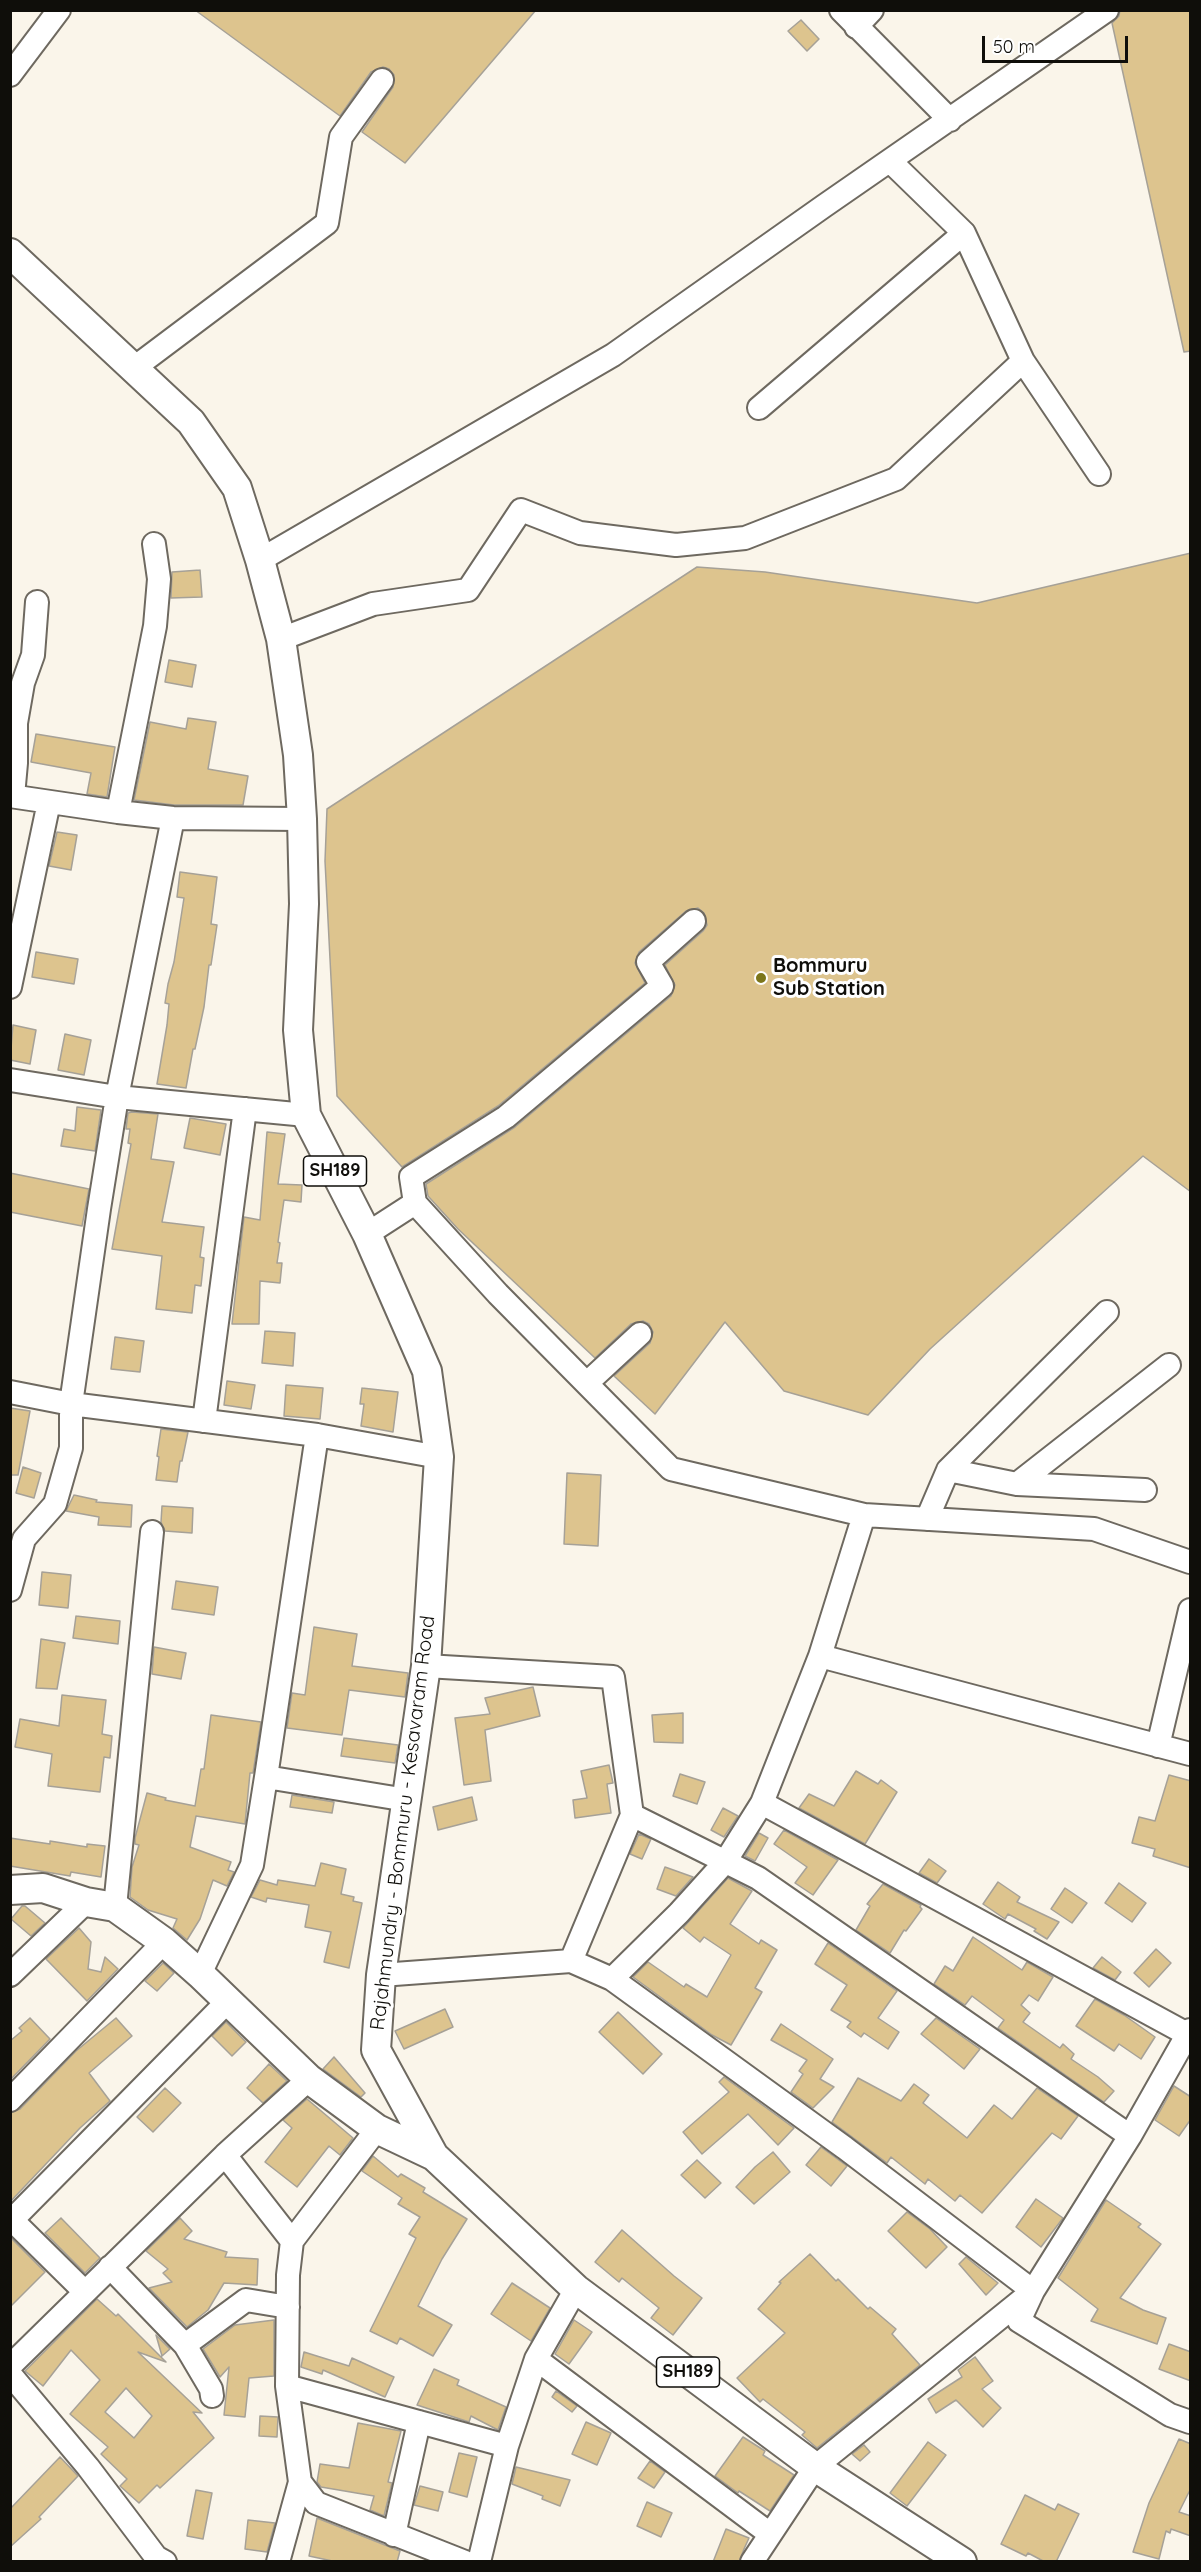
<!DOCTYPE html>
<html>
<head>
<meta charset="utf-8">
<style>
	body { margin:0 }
	#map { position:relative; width:1201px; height:2572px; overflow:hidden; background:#faf5ea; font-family:Quicksand,sans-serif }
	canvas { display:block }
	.frame { position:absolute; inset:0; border:12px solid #0f0e0a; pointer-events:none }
	.scale { position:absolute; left:982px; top:36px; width:146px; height:27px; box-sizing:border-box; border:3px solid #0f0e0a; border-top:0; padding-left:8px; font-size:18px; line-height:21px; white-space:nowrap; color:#0f0e0a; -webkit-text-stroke:4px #fff; paint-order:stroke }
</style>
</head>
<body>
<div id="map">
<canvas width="1201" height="2572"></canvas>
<div class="frame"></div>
<div class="scale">50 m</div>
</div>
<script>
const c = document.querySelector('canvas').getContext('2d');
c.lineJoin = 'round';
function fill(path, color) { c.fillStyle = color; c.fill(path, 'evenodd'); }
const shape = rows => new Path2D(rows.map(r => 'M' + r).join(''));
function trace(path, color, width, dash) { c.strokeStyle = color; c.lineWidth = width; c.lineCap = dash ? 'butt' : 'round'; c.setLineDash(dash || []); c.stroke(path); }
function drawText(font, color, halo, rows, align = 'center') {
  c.font = font + ' Quicksand,sans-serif'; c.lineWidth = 6; c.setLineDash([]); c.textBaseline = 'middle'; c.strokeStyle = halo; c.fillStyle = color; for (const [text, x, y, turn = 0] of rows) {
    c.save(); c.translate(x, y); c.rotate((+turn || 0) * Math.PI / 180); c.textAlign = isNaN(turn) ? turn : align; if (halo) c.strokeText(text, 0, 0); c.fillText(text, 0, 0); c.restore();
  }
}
const building = shape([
	[195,10,536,10,405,163,362,132,393,87,394,75,389,69,383,67,371,72,340,116,195,10],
	[1120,10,1191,10,1191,351,1184,352,1112,23,1119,16,1120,10],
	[801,20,819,39,807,51,788,31,801,20],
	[1191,553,1191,1192,1143,1156,930,1349,868,1415,784,1391,725,1322,655,1414,614,1376,650,1343,653,1332,649,1324,643,1321,631,1324,595,1358,458,1229,428,1196,426,1184,515,1127,671,996,675,985,665,965,703,931,707,925,704,913,698,908,686,911,639,952,635,963,645,983,498,1106,402,1167,337,1096,325,861,327,809,697,567,765,572,977,603,1191,553],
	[200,570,202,597,171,598,172,572,200,570],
	[169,660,196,665,192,687,165,682,169,660],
	[188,718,216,722,208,769,248,776,243,805,174,805,134,800,150,722,186,729,188,718],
	[36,734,115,747,107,797,87,794,91,773,31,762,36,734],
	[57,832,77,835,71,870,49,866,57,832],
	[180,872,217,877,211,924,217,925,211,965,209,965,204,1007,195,1049,193,1049,186,1088,157,1084,167,1025,169,1004,165,1003,168,984,174,962,184,898,177,897,180,872],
	[36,952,78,959,74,984,32,977,36,952],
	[13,1025,36,1030,30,1064,10,1060,13,1025],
	[65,1034,91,1040,84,1075,58,1070,65,1034],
	[77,1107,101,1110,95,1151,61,1146,64,1129,75,1131,77,1107],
	[132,1112,158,1114,151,1159,174,1162,162,1222,204,1227,200,1257,204,1258,201,1286,195,1285,192,1313,156,1309,162,1256,112,1249,131,1144,128,1143,130,1129,126,1129,128,1113,132,1112],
	[190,1118,226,1124,220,1155,184,1148,190,1118],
	[267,1132,285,1134,278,1184,302,1185,301,1202,284,1200,278,1242,280,1243,277,1263,282,1263,280,1283,260,1281,259,1324,232,1324,244,1217,260,1220,267,1132],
	[10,1173,89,1189,82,1226,10,1212,10,1173],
	[265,1331,295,1333,293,1366,262,1363,265,1331],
	[115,1337,144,1341,140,1372,111,1369,115,1337],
	[227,1381,255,1385,251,1409,224,1405,227,1381],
	[286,1385,323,1388,320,1419,284,1416,286,1385],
	[362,1388,398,1392,393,1432,361,1426,364,1404,360,1404,362,1388],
	[10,1408,30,1411,18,1475,10,1475,10,1408],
	[161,1429,188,1432,182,1461,180,1461,177,1482,156,1480,159,1457,157,1456,161,1429],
	[23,1467,41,1473,34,1498,16,1493,23,1467],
	[567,1473,601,1475,598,1546,564,1544,567,1473],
	[74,1495,97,1500,96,1502,132,1505,131,1527,98,1525,99,1517,66,1511,74,1495],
	[162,1506,193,1508,192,1533,165,1531,161,1522,162,1506],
	[42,1572,71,1575,68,1608,39,1605,42,1572],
	[176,1581,218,1587,214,1615,172,1609,176,1581],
	[76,1616,120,1621,118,1644,73,1638,76,1616],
	[314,1627,357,1634,352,1666,408,1673,405,1697,349,1690,342,1735,287,1728,292,1693,305,1695,314,1627],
	[41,1639,65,1643,57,1689,36,1688,41,1639],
	[154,1647,186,1653,181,1679,152,1674,154,1647],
	[533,1687,540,1716,485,1730,491,1781,464,1785,455,1718,490,1714,485,1698,533,1687],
	[62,1695,106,1700,102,1734,112,1736,110,1758,104,1757,100,1792,48,1786,52,1754,15,1747,20,1719,59,1726,62,1695],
	[683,1713,683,1743,654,1742,652,1715,683,1713],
	[211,1715,261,1722,253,1773,250,1773,245,1824,196,1816,190,1847,231,1862,228,1870,234,1872,227,1886,213,1880,200,1919,187,1940,173,1928,177,1919,148,1910,130,1897,132,1867,139,1845,135,1844,135,1838,147,1793,166,1798,165,1800,195,1806,201,1769,204,1769,211,1715],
	[344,1738,398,1745,395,1763,341,1756,344,1738],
	[609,1765,613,1783,607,1784,611,1813,575,1818,573,1800,587,1798,581,1771,609,1765],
	[856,1771,878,1784,881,1780,897,1792,865,1844,799,1808,809,1794,834,1806,856,1771],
	[680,1774,705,1782,697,1804,673,1796,680,1774],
	[1169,1775,1191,1781,1191,1868,1153,1856,1155,1849,1132,1843,1139,1817,1155,1821,1169,1775],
	[292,1795,334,1802,332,1813,290,1807,292,1795],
	[472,1797,477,1820,438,1830,433,1807,472,1797],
	[723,1808,738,1816,724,1837,711,1830,723,1808],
	[784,1830,838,1860,813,1895,795,1883,807,1867,774,1844,784,1830],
	[759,1833,768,1838,755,1861,745,1856,759,1833],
	[639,1834,651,1839,642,1859,630,1854,639,1834],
	[10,1838,50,1844,50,1841,87,1847,87,1844,105,1846,101,1877,71,1872,70,1876,10,1866,10,1838],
	[929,1859,946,1871,937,1883,919,1873,929,1859],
	[321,1863,346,1869,341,1894,354,1897,353,1901,362,1903,349,1968,324,1962,331,1932,305,1927,309,1905,267,1898,266,1902,251,1897,260,1880,277,1885,278,1880,315,1886,321,1863],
	[665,1867,693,1877,676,1896,657,1889,665,1867],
	[728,1878,752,1891,730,1924,759,1944,761,1940,777,1950,755,1988,762,1992,731,2045,712,2035,633,1977,648,1962,684,1987,686,1984,707,1997,731,1955,704,1937,700,1942,683,1928,728,1878],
	[998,1882,1020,1897,1017,1902,1059,1922,1047,1939,1034,1931,1036,1929,1008,1914,1005,1919,983,1904,998,1882],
	[1119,1883,1146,1903,1132,1922,1105,1903,1119,1883],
	[883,1884,921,1905,920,1907,922,1909,906,1931,904,1930,890,1953,856,1930,870,1906,867,1904,883,1884],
	[1065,1888,1087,1903,1072,1923,1051,1909,1065,1888],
	[22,1906,25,1906,45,1923,31,1936,11,1919,22,1906],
	[79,1928,91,1942,88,1969,101,1972,105,1957,118,1969,87,2001,46,1959,79,1928],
	[973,1937,1022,1970,1027,1962,1053,1977,1038,2001,1029,1995,1021,2005,1030,2013,1023,2022,1060,2048,1063,2044,1074,2054,1071,2059,1098,2077,1114,2091,1104,2102,998,2028,1004,2020,972,1996,965,2005,934,1984,945,1966,953,1971,973,1937],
	[828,1943,897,1991,878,2018,899,2032,888,2049,864,2033,861,2037,847,2027,851,2022,831,2010,847,1985,815,1964,828,1943],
	[1156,1949,1171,1963,1149,1987,1134,1973,1156,1949],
	[1102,1957,1121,1972,1115,1980,1093,1968,1102,1957],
	[163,1963,174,1973,157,1991,145,1981,163,1963],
	[1095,1999,1124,2015,1155,2037,1141,2059,1119,2044,1114,2051,1076,2026,1095,1999],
	[445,2009,453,2027,404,2049,395,2031,445,2009],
	[618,2012,662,2054,643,2074,599,2032,618,2012],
	[30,2018,50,2039,10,2080,10,2041,22,2031,19,2028,30,2018],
	[116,2018,132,2036,89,2073,110,2101,80,2128,10,2202,10,2113,20,2109,76,2051,116,2018],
	[936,2018,980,2049,964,2069,921,2034,936,2018],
	[226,2022,246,2042,232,2056,212,2036,226,2022],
	[781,2024,833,2059,820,2079,834,2087,813,2108,791,2092,803,2074,799,2071,807,2060,771,2040,781,2024],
	[334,2057,365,2093,361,2097,323,2069,334,2057],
	[269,2064,287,2081,263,2103,247,2088,269,2064],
	[724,2077,794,2128,778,2145,748,2114,702,2154,683,2132,729,2092,719,2082,724,2077],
	[858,2078,901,2101,914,2084,929,2095,923,2103,967,2138,994,2105,1012,2119,1037,2088,1078,2116,1061,2139,1052,2133,982,2213,960,2195,955,2201,928,2179,925,2184,891,2157,887,2163,832,2122,858,2078],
	[1174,2086,1191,2097,1191,2119,1179,2136,1155,2120,1174,2086],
	[165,2088,181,2103,153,2132,137,2117,165,2088],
	[307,2099,353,2138,340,2155,329,2146,297,2187,265,2162,292,2128,283,2120,307,2099],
	[821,2147,847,2166,831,2186,806,2165,821,2147],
	[773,2152,790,2172,754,2204,736,2187,755,2167,773,2152],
	[373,2156,398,2177,401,2174,425,2188,423,2192,467,2219,442,2259,418,2306,452,2325,433,2356,400,2338,397,2344,370,2331,416,2238,409,2234,420,2217,398,2204,402,2198,362,2171,373,2156],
	[697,2160,721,2183,705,2198,681,2175,697,2160],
	[1036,2199,1063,2218,1041,2247,1016,2227,1036,2199],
	[1106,2200,1141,2224,1138,2227,1161,2244,1120,2298,1143,2310,1166,2318,1157,2344,1091,2321,1098,2309,1058,2278,1106,2200],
	[907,2212,930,2229,947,2247,926,2268,888,2231,907,2212],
	[61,2218,100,2258,85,2273,45,2233,61,2218],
	[180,2218,192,2231,184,2239,227,2252,225,2257,258,2259,257,2285,224,2283,208,2310,187,2327,149,2288,172,2282,163,2273,168,2269,146,2251,180,2218],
	[622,2230,674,2276,702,2298,673,2335,651,2318,659,2308,622,2278,619,2282,595,2262,622,2230],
	[10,2237,45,2272,10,2307,10,2237],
	[810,2254,836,2281,838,2279,868,2309,870,2307,896,2329,892,2334,920,2365,817,2448,802,2435,805,2432,763,2399,760,2402,737,2378,785,2333,758,2309,781,2283,779,2282,810,2254],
	[966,2257,998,2283,986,2295,959,2264,966,2257],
	[512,2283,550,2308,531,2341,491,2314,512,2283],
	[97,2299,116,2316,118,2314,166,2362,138,2352,202,2413,193,2412,214,2438,160,2488,157,2485,139,2503,120,2486,127,2479,101,2454,108,2447,70,2414,100,2380,71,2350,43,2386,25,2371,97,2299],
	[126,2388,152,2416,134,2438,105,2412,126,2388],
	[274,2320,274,2376,249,2378,245,2417,224,2415,229,2367,220,2377,203,2349,235,2325,274,2320],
	[574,2320,592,2332,569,2364,555,2354,574,2320],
	[156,2335,170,2349,162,2356,156,2335],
	[1169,2344,1191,2352,1191,2381,1159,2369,1169,2344],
	[304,2352,349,2366,352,2358,394,2377,385,2397,323,2370,322,2374,301,2367,304,2352],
	[975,2357,993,2381,982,2389,1001,2408,983,2427,956,2400,936,2413,928,2399,962,2377,958,2370,975,2357],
	[434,2369,459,2380,457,2385,506,2407,498,2430,471,2416,469,2422,417,2405,434,2369],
	[556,2391,577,2406,572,2412,552,2397,556,2391],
	[260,2416,278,2417,277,2437,259,2436,260,2416],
	[586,2422,611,2433,597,2465,572,2454,586,2422],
	[358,2423,401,2431,388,2482,392,2483,384,2516,370,2510,374,2496,321,2487,317,2482,320,2464,349,2468,358,2423],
	[743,2437,765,2451,763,2455,794,2475,770,2511,739,2491,738,2493,715,2476,743,2437],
	[1179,2439,1191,2444,1191,2488,1179,2512,1191,2516,1191,2536,1171,2529,1170,2533,1166,2531,1159,2559,1133,2552,1149,2503,1179,2439],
	[928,2442,946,2455,907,2506,890,2493,928,2442],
	[864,2445,870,2452,860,2461,852,2454,864,2445],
	[459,2453,477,2457,467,2497,449,2492,459,2453],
	[60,2457,78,2476,39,2517,41,2519,10,2547,10,2509,60,2457],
	[650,2461,665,2472,654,2488,638,2478,650,2461],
	[516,2467,570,2480,560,2506,542,2499,543,2496,512,2484,516,2467],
	[420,2486,443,2492,438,2511,414,2505,420,2486],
	[196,2490,212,2493,203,2539,187,2536,196,2490],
	[1025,2495,1055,2510,1058,2504,1079,2514,1056,2562,1045,2562,1028,2553,1026,2556,1001,2544,1025,2495],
	[647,2502,672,2513,661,2537,637,2526,647,2502],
	[317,2518,400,2551,397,2562,337,2562,309,2556,317,2518],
	[248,2520,275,2523,267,2552,245,2549,248,2520],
	[726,2529,749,2538,744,2549,739,2562,713,2562,726,2529]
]);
const minor = shape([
	[841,10,950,120],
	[856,27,872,10],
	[10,75,59,10],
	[890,161,964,233,1023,361,1099,474],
	[134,368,327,223,341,137,382,80],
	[759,408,964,233],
	[260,560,613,355,824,206,1107,10],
	[281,639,373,604,468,590,521,510,580,533,676,545,745,538,896,479,1023,361],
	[10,796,118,812,173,818,302,819],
	[13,796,16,763,16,723,23,683,33,655,37,602],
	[118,812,155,626,159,579,154,544],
	[10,987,49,802],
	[10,1080,117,1097,306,1115],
	[415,1203,411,1177,506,1117,662,986,648,962,694,921],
	[367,1234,415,1203,498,1294,671,1469,864,1515,1094,1529,1190,1562],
	[587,1383,640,1334],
	[10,1392,71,1404,317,1435,439,1457],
	[204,1421,245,1109],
	[948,1470,1017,1484,1145,1490],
	[1017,1484,1169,1365],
	[864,1515,820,1656,762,1803,1187,2034],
	[927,1519,948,1470,1107,1312],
	[10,1590,24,1539,55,1504,71,1448,71,1404,99,1209,117,1097,173,818],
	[820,1656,1190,1754],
	[426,1666,613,1677,632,1815,571,1961],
	[1158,1746,1190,1610],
	[266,1777,317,1435],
	[632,1815,758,1878,1130,2136],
	[115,1907,152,1532],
	[200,1974,252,1865,266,1777,407,1800],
	[10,1975,86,1902],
	[381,1975,571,1961,612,1979,845,2148,1033,2291,1019,2321,1170,2415,1190,2422],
	[612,1979,679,1913,725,1862,762,1803],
	[10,2100,164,1942],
	[377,2129,292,2241,288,2275,287,2386,300,2482,316,2503,465,2562],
	[225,2155,292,2241],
	[10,2218,84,2291],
	[12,2220,228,2001],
	[110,2267,185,2345,211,2389,212,2396],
	[185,2345,246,2300,288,2307],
	[536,2359,770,2534],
	[10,2366,225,2155,309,2079],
	[10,2374,88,2467,156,2557,165,2562],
	[287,2386,507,2446,479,2562],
	[507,2446,536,2359,576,2289],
	[394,2535,419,2422],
	[278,2562,300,2482],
	[752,2562,815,2467,1033,2291,1130,2136,1190,2030]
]);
const major = shape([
	[10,253,191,422,237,488,260,560,281,639,298,755,302,819,304,904,298,1030,306,1115,367,1234,427,1371,439,1457,426,1666,381,1975,376,2050,434,2156,576,2289,815,2467,962,2562],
	[10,1890,43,1888,86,1902,115,1907,164,1942,200,1974,309,2079,377,2129,434,2156]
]);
const markers = [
	[761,978,6,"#7c761b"]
];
const shields = [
	[335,1171,63],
	[688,2372,63]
];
const shieldNames = [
	["SH189",335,1171],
	["SH189",688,2372]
];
const poiNames = [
	["Bommuru",773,966],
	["Sub Station",773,989]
];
const streetNames = [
	["Rajahmundry - Bommuru - Kesavaram Road",403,1823,-83]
];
fill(building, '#ddc48e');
trace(building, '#a6a197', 1.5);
trace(minor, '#6e6960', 26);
trace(major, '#6e6960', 32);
trace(minor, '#fff', 22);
trace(major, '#fff', 28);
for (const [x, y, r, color] of markers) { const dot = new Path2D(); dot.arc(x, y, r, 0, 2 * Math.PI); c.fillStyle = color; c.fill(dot); trace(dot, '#fff', 2); }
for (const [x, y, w] of shields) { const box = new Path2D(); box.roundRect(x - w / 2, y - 15, w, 30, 4.5); c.fillStyle = '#fff'; c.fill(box); trace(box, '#0f0e0a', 1.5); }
drawText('bold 18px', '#0f0e0a', null, shieldNames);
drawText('bold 20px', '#0f0e0a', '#fff', poiNames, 'left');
drawText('20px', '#0f0e0a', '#fff', streetNames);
</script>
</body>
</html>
